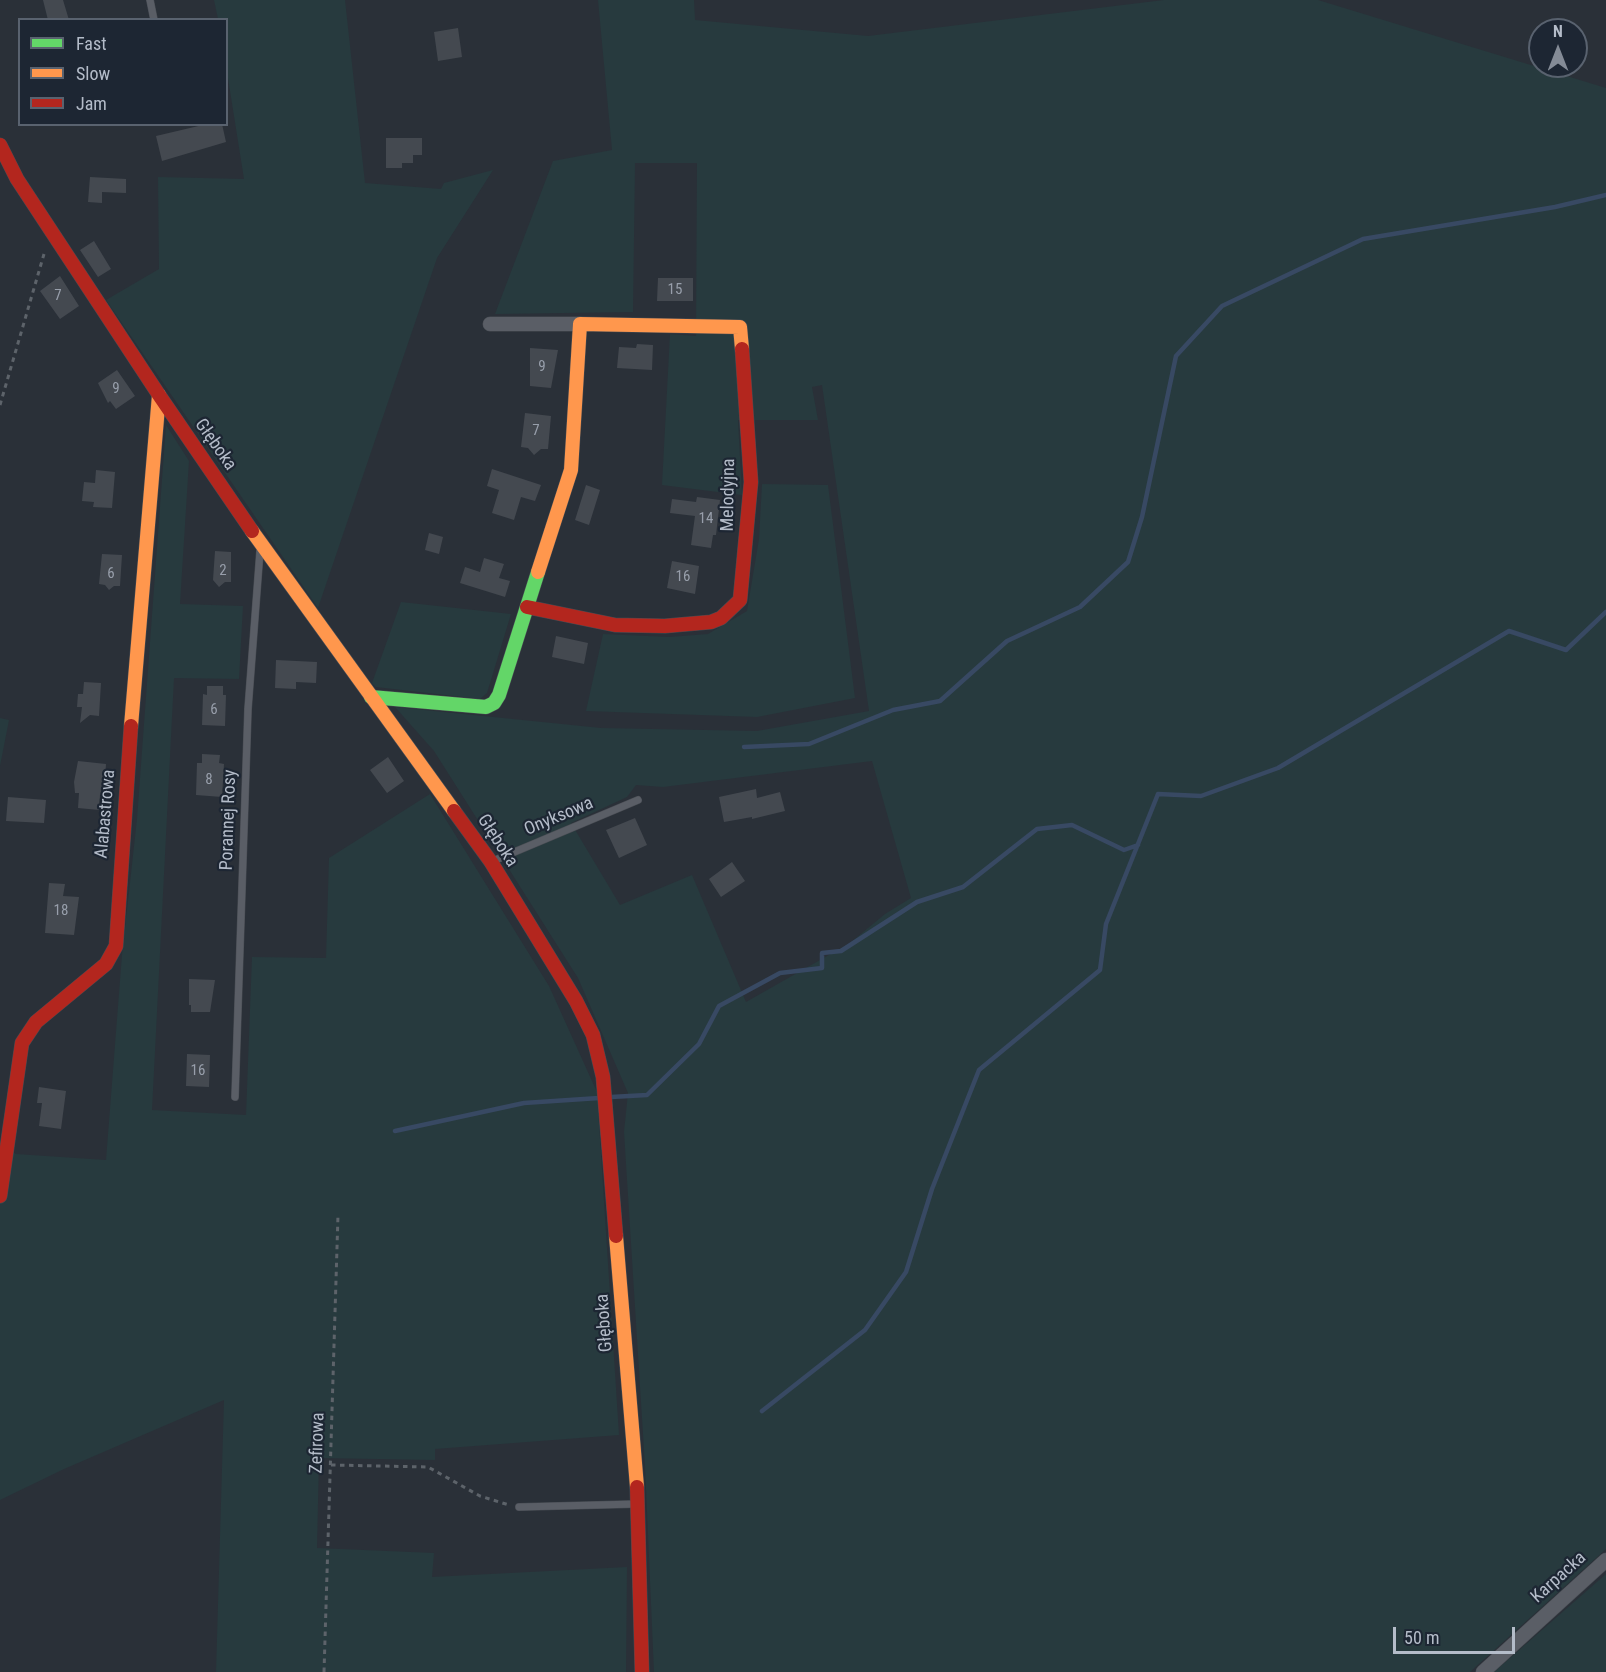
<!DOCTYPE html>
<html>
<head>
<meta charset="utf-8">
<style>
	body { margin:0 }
	#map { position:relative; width:1606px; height:1672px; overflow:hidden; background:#2a3038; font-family:"Roboto Condensed",sans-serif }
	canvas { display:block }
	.legend { position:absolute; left:18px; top:18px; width:210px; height:108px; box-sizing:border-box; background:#1d2633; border:2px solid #59626f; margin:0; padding:8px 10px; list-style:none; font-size:18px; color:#b4bcc9 }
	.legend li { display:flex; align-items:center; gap:12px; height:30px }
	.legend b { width:30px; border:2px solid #59626f }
	.north { position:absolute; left:1528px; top:18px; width:60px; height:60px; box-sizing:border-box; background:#1d2633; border:2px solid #59626f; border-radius:50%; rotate:0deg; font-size:16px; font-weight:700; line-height:24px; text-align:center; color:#b4bcc9 }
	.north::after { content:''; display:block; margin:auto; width:21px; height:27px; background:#848b96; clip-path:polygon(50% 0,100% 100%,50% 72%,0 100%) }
	.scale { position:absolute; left:1393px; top:1627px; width:122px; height:27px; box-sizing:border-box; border:3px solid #b4bcc9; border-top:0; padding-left:8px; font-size:18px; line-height:21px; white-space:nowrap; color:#b4bcc9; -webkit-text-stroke:4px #1d2633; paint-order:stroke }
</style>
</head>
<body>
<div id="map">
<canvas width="1606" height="1672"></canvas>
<ul class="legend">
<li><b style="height:8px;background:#63d668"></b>Fast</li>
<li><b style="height:8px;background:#ff974d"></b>Slow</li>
<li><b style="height:8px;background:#b3261e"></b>Jam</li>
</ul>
<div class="north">N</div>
<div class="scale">50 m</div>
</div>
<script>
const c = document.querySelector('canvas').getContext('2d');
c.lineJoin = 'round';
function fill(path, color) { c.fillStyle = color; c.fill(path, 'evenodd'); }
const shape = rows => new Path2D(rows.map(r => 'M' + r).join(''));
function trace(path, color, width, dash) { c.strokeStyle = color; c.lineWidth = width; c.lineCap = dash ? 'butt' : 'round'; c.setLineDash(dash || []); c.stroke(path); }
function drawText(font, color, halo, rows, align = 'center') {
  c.font = font + ' "Roboto Condensed",sans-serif'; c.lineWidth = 4.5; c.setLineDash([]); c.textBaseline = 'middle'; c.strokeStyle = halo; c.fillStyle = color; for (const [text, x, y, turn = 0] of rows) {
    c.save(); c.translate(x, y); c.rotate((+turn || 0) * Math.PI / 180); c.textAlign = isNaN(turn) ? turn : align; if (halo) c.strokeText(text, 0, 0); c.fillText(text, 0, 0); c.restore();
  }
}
const green = shape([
	[214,0,345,0,365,183,441,189,444,183,493,170,437,258,318,608,106,300,159,269,158,177,244,179,227,72,226,20,218,19],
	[598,0,694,0,695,20,868,36,1164,0,1318,0,1606,88,1606,1549,1470,1672,654,1672,645,1466,624,1132,628,1093,578,978,434,751,395,707,601,728,757,731,869,711,822,385,812,387,818,420,738,420,742,495,662,485,670,334,696,336,697,163,635,163,633,312,495,314,553,161,612,150],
	[872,761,911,898,885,914,850,943,746,1002,692,875,620,905,571,823,627,797,636,785,663,787],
	[166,425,189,461,180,604,243,606,239,679,174,678,152,1110,246,1115,252,957,326,958,329,858,430,794,549,986,597,1092,619,1435,435,1449,435,1460,319,1458,317,1548,434,1553,432,1577,627,1567,626,1672,216,1672,224,1400,64,1469,0,1500,0,1144,16,1154,106,1160,122,955,137,819],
	[762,484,828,485,855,698,757,717,586,711,603,634,669,637,708,634,747,611,759,539],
	[401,602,511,614,487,693,480,699,376,687,372,683],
	[0,718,9,720,0,766],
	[1606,1574,1606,1672,1494,1672]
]);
const stream = shape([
	[744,747,809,744,893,710,940,701,1007,641,1080,607,1128,562,1142,517,1176,356,1222,306,1363,239,1555,207,1606,195],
	[611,1097,647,1095,699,1044,719,1006,780,973,822,968,822,953,841,951,917,902,963,887,1037,829,1072,825,1124,850,1138,845],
	[395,1131,524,1103,599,1098],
	[762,1411,865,1330,906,1272,932,1189,979,1070,1100,970,1106,924,1158,794,1201,796,1278,768,1509,631,1566,650,1606,612]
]);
const building = shape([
	[43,0,63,0,69,20,48,20],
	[458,28,462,57,438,61,434,32],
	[207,124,222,124,226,142,162,161,156,136],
	[386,138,422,138,422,155,413,155,413,163,402,163,402,168,386,168],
	[90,177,126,179,126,193,102,192,102,203,88,202],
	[94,241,111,269,98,277,80,250],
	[60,276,79,306,60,319,40,291],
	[658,278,693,278,693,301,657,301],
	[637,344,653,345,652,370,617,368,619,347,636,348],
	[530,348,558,350,551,388,530,386],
	[117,370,135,396,116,409,110,401,108,403,98,383],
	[525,413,551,416,548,449,541,449,534,455,528,448,521,447],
	[492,469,541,485,535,501,521,497,514,520,492,513,499,490,487,486],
	[96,470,115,472,112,508,93,507,94,502,82,501,84,482,95,483],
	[586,485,600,490,589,525,575,520],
	[697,497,720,500,716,535,713,535,711,548,691,545,695,516,670,513,672,499,696,502],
	[429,533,443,537,439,554,425,550],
	[215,551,231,552,231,582,225,582,219,587,213,580],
	[102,554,122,555,120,586,114,586,109,590,105,585,99,584],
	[484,558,504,564,499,578,510,581,505,597,460,583,465,567,480,572],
	[672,561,699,566,695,594,667,588],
	[556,636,588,643,584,664,552,657],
	[276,660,317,662,316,683,296,682,296,689,275,688],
	[84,682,101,683,99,716,90,715,80,723,82,707,77,707,78,694,83,694],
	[207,686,223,686,223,695,226,695,225,726,202,725,203,694,207,695],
	[202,754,220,755,219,763,224,764,222,797,196,795,197,763,202,763],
	[388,757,404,781,387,793,370,770],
	[78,761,106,764,104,795,100,795,99,810,78,808,79,793,75,793,74,782],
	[756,789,757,798,780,792,785,811,752,819,752,817,724,822,719,797],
	[8,797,46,800,44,823,6,821],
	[635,818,647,845,619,858,606,830],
	[732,862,745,881,721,897,709,879],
	[49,883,65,884,63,896,79,897,74,935,45,933],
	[189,979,215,980,210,1012,191,1012,191,1005,189,1005],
	[187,1054,210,1055,209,1087,186,1086],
	[39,1087,66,1091,61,1129,39,1126,42,1103,37,1103]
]);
const path = shape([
	[0,405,44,254],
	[331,1465,428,1467,480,1496,509,1505],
	[324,1672,338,1215]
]);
const lane = shape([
	[150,0,154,20],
	[493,861,638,800],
	[235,1097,248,709,260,551],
	[519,1507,636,1504]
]);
const street = shape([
	[490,324,580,324],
	[1483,1672,1606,1560]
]);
const fast = shape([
	[371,697,486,707,494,703,499,695,538,572]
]);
const slow = shape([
	[252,531,454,811],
	[538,572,571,470,580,324,740,327,742,349],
	[131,726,159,395],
	[616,1236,637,1487]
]);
const jam = shape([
	[0,145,17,179,159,395,252,531],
	[527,607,615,625,665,626,711,622,721,618,740,600,751,482,742,349],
	[454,811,491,862,576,1001,593,1035,603,1077,616,1236],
	[0,1196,22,1043,36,1022,106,964,116,946,131,726],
	[637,1487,642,1672]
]);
const numberNames = [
	["15",675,290],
	["7",58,296],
	["9",542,367],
	["9",116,389],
	["7",536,431],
	["14",706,519],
	["2",223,571],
	["6",111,574],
	["16",683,577],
	["6",214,710],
	["8",209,780],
	["18",61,911],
	["16",198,1071]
];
const streetNames = [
	["Głęboka",215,445,55],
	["Melodyjna",729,495,-89],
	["Alabastrowa",106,814,-85],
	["Onyksowa",559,817,-23],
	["Porannej Rosy",229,820,-88],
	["Głęboka",497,841,57],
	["Głęboka",605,1323,-94],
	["Zefirowa",318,1443,-88],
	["Karpacka",1559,1578,-42]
];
fill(green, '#273a3e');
trace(stream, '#384963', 4.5);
fill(building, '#444950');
trace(lane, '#484c53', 8);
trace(street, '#484c53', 15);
trace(fast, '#484c53', 15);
trace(slow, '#484c53', 15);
trace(jam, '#484c53', 15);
trace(path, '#5d636a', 3, [4.5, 4.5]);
trace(lane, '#5a5e66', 7);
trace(street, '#5a5e66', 14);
trace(fast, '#63d668', 14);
trace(slow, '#ff974d', 14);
trace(jam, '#b3261e', 14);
drawText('15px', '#989fab', null, numberNames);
drawText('18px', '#b4bcc9', '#1d2633', streetNames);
</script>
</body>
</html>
